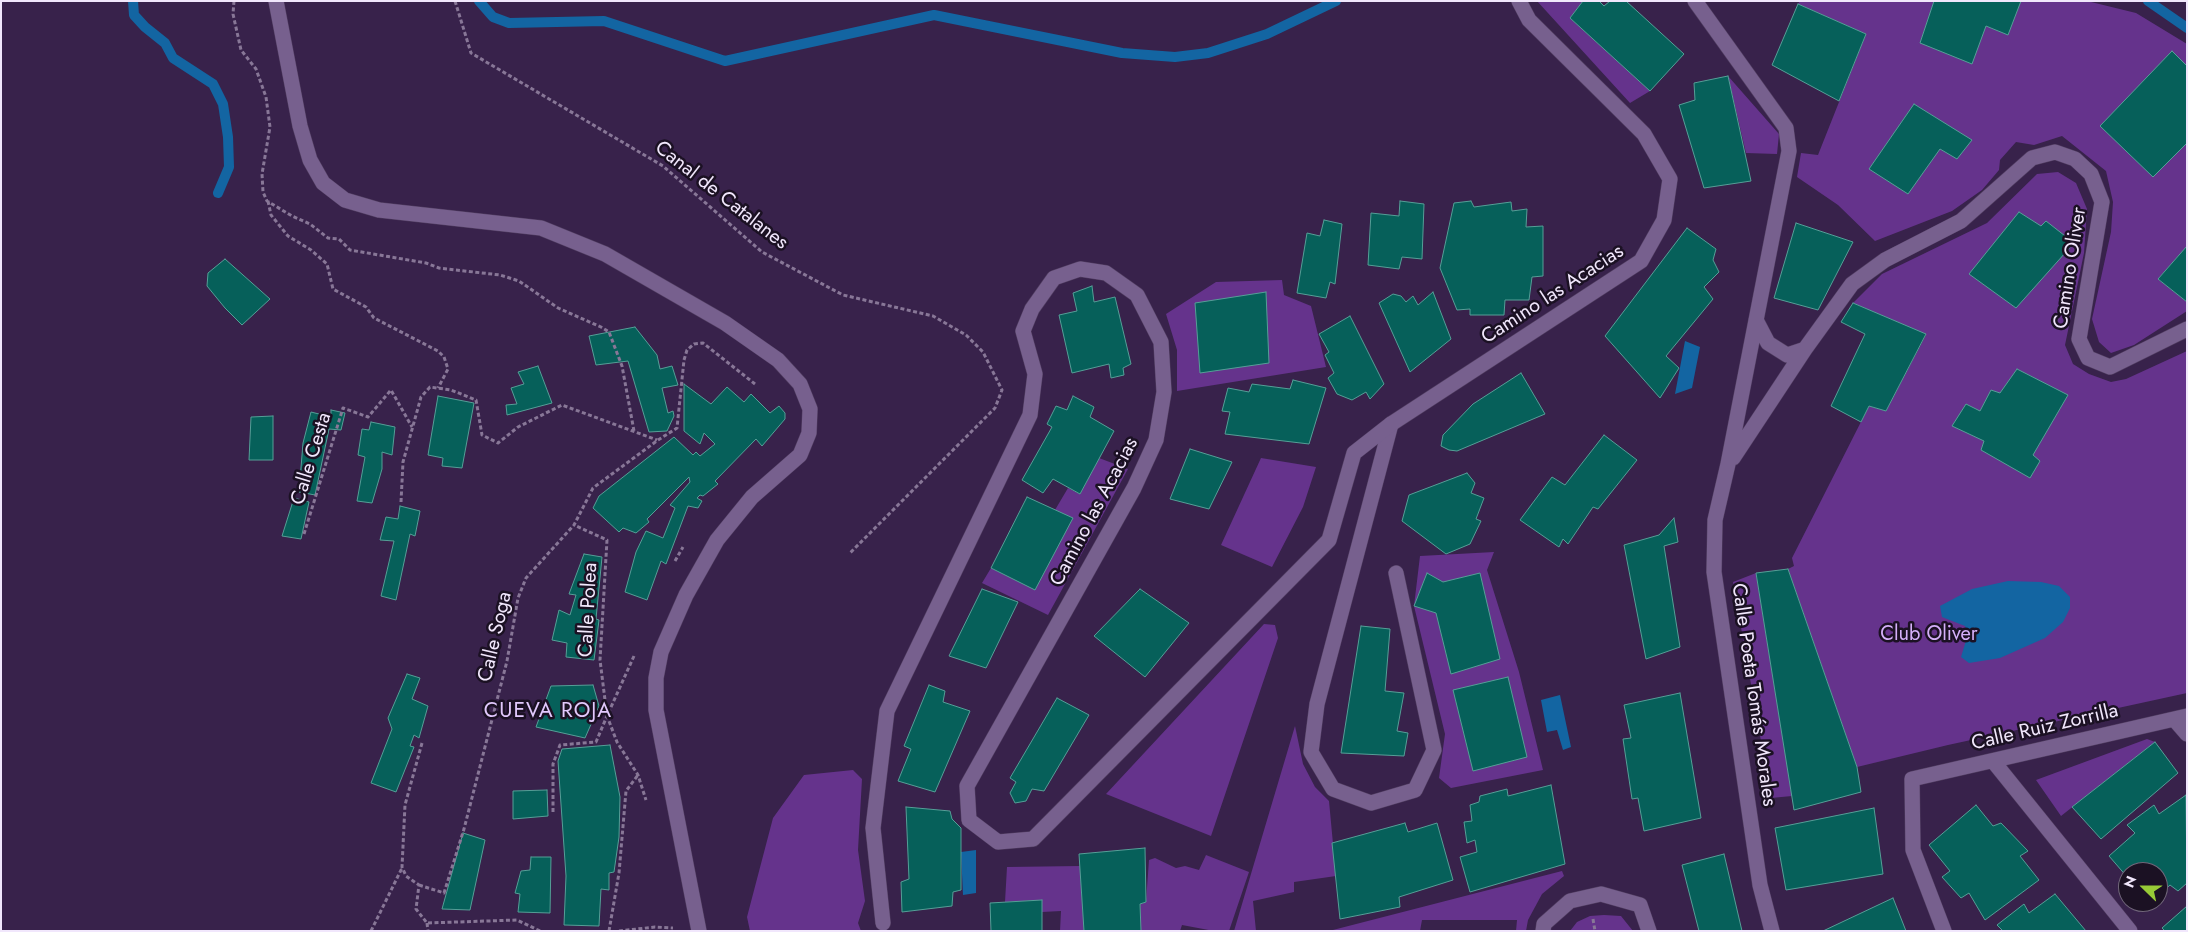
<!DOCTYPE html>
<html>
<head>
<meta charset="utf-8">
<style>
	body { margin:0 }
	#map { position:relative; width:2188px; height:932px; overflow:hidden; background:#38224b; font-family:Jost,sans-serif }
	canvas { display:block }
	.frame { position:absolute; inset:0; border:2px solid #f1e7fc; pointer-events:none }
	.north { position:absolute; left:2118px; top:862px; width:50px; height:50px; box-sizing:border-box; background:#1b1123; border:1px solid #71677a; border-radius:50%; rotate:292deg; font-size:14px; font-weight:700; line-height:20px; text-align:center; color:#f1e7fc }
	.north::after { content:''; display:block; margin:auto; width:18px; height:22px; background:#98cb37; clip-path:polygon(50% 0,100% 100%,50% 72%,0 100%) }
</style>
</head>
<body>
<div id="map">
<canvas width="2188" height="932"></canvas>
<div class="frame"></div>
<div class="north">N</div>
</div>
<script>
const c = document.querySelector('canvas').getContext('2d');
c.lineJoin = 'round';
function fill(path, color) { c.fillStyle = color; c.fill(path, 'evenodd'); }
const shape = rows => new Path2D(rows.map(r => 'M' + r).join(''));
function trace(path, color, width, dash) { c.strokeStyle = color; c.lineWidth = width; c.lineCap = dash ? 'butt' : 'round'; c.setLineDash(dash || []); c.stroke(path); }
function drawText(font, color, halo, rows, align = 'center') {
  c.font = font + ' Jost,sans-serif'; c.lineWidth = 5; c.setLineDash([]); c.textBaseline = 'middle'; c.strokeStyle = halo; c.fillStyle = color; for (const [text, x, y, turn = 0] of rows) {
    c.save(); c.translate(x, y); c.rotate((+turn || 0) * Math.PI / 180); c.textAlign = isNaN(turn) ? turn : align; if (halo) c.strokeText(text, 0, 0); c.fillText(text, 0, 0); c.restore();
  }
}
const green = shape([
	[1537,1,1583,1,1570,18,1650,91,1630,103],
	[1800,1,2087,1,2136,13,2187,44,2187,246,2158,279,2187,302,2187,311,2134,345,2111,353,2099,342,2092,319,2111,232,2113,202,2106,171,2062,136,2034,145,2016,142,2000,160,1999,170,1982,190,1952,211,1875,241,1838,205,1797,177,1801,153,1818,155,1866,34,1798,4],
	[1728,76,1779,134,1777,154,1746,153],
	[2058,172,2076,183,2087,209,2084,253,2065,345,2073,364,2089,374,2111,382,2126,379,2187,351,2187,693,1948,745,1857,767,1788,569,1794,566,1792,558,1869,406,1886,411,1926,335,1853,303,1882,274,1987,223,2037,174],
	[1282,280,1284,295,1311,306,1326,367,1177,391,1177,350,1166,314,1216,282],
	[1099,458,1128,469,1048,615,982,583,991,568,1035,589,1055,510,1068,488,1080,494],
	[1261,458,1316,467,1303,507,1272,567,1221,545],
	[1494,552,1487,570,1519,672,1543,770,1451,788,1439,778,1445,734,1414,606,1420,556],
	[1756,573,1792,796,1771,798,1733,582],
	[1264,624,1275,625,1278,638,1211,836,1106,794],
	[1295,726,1303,764,1315,787,1329,801,1336,876,1294,882,1294,892,1253,901,1256,931,1234,931],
	[2147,739,2155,742,2061,816,2036,780],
	[853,770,862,779,858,850,865,901,858,923,861,931,750,931,747,917,773,818,804,775],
	[1206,855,1249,872,1229,931,1214,931,1182,925,1180,931,1141,931,1140,904,1146,902,1149,860,1155,858,1176,868,1185,866,1199,870],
	[1080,866,1084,931,1060,931,1061,911,1042,912,1042,900,1005,902,1007,867],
	[1562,871,1564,876,1542,894,1528,920,1526,931,1516,931,1517,920,1422,920,1420,931,1329,931],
	[1604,915,1621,916,1633,931,1570,931,1577,922,1590,916]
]);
const water = shape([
	[1685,341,1700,347,1692,388,1675,394],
	[2008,581,2041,582,2059,586,2070,597,2070,608,2063,622,2045,638,2000,658,1969,663,1961,657,1968,634,1965,626,1942,617,1940,606,1972,589],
	[1560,695,1571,747,1563,750,1557,730,1547,732,1541,700],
	[976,850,976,893,963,895,961,852]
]);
const stream = shape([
	[133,1,134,15,145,27,165,43,173,58,213,84,223,104,228,137,229,167,218,193],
	[479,1,493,17,509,23,604,21,725,61,934,15,1122,53,1175,57,1208,53,1267,34,1336,1],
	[2148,1,2187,28]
]);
const building = shape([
	[1583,1,1599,1,1604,6,1610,1,1626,1,1684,54,1650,91,1570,18,1583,1],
	[1934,1,2021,1,2008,35,1986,26,1972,64,1920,43,1934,1],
	[1798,4,1866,34,1839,101,1772,65,1798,4],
	[2172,51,2187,66,2187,143,2153,177,2100,126,2172,51],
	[1728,76,1751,181,1704,188,1679,105,1695,100,1694,83,1728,76],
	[1914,104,1972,140,1957,159,1940,149,1908,194,1869,169,1914,104],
	[1400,201,1424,204,1422,259,1402,257,1399,269,1368,265,1371,213,1399,216,1400,201],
	[1471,201,1474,207,1511,202,1512,211,1527,209,1526,227,1543,226,1543,276,1532,277,1529,300,1505,300,1504,315,1470,315,1470,309,1457,310,1440,268,1454,203,1471,201],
	[2019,212,2041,226,2046,221,2074,243,2016,308,1969,274,2019,212],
	[1324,220,1342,224,1335,284,1330,282,1326,298,1297,293,1307,233,1320,236,1324,220],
	[1796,223,1853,242,1818,310,1774,298,1796,223],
	[1687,228,1716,249,1713,260,1719,272,1704,287,1713,299,1666,356,1679,368,1660,398,1605,336,1687,228],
	[2187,246,2187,302,2158,279,2187,246],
	[225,259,270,299,242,325,225,308,207,286,208,273,225,259],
	[1092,286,1094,302,1115,297,1131,364,1123,368,1124,375,1111,378,1109,364,1072,373,1059,315,1077,311,1073,293,1092,286],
	[1266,292,1269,363,1200,373,1195,303,1266,292],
	[1433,292,1451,339,1410,372,1379,303,1393,294,1401,296,1406,302,1413,296,1418,305,1433,292],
	[1853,303,1926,334,1886,411,1869,406,1861,422,1831,406,1865,334,1841,322,1853,303],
	[1350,316,1384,384,1370,399,1366,392,1352,400,1337,394,1328,378,1334,373,1325,355,1329,352,1319,334,1350,316],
	[635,327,657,355,660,369,672,366,678,385,662,388,668,413,673,411,674,416,667,431,649,432,628,361,596,365,589,336,635,327],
	[538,366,552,403,507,415,506,405,517,404,511,388,524,384,518,372,538,366],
	[2017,369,2068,395,2033,455,2040,461,2030,478,1981,450,1984,441,1952,426,1966,404,1980,411,1991,390,2000,393,2017,369],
	[1521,373,1545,414,1457,451,1449,450,1441,446,1443,435,1473,404,1521,373],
	[1293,380,1326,388,1309,444,1225,434,1230,412,1222,411,1228,388,1249,392,1252,384,1290,389,1293,380],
	[684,384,711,404,727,387,744,402,751,394,770,413,779,406,785,413,785,419,762,446,756,439,715,481,718,484,703,496,700,495,697,498,702,501,698,508,688,506,666,564,661,561,647,600,625,592,636,552,646,531,663,538,675,508,670,505,690,482,689,477,647,519,649,522,636,533,623,528,619,532,593,508,599,496,674,437,693,455,696,452,700,456,715,444,704,433,700,444,684,431,684,384],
	[438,396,474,403,462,468,442,466,443,458,428,455,438,396],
	[1073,396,1094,407,1090,417,1114,431,1080,494,1053,479,1043,493,1022,480,1052,427,1047,424,1056,406,1067,410,1073,396],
	[331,410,345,413,341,430,329,429,315,495,299,492,303,443,311,412,331,417,331,410],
	[273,416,273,460,249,460,251,417,273,416],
	[371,422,395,427,392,455,382,452,382,469,372,503,357,501,365,457,358,455,362,429,369,430,371,422],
	[1604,435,1637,460,1598,509,1593,507,1568,544,1563,539,1559,547,1520,520,1552,477,1565,485,1604,435],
	[1190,449,1232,462,1209,509,1170,499,1190,449],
	[1467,473,1475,483,1471,493,1484,498,1476,519,1481,521,1470,544,1446,554,1402,521,1409,495,1467,473],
	[1027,497,1073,518,1035,590,991,568,1027,497],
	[294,498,309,502,301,539,282,536,294,498],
	[400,506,420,511,415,536,410,534,396,600,381,596,394,541,380,540,386,517,398,519,400,506],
	[1674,518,1678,542,1664,546,1680,647,1646,659,1624,545,1659,535,1674,518],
	[584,554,602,557,596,619,599,620,594,660,566,657,567,643,552,640,559,610,570,615,576,595,569,594,584,554],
	[1788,569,1857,767,1861,792,1794,810,1756,573,1788,569],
	[1427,573,1443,582,1480,573,1500,659,1451,674,1436,613,1414,606,1427,573],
	[982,589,1018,602,986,668,949,656,982,589],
	[1140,589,1189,623,1145,677,1094,636,1140,589],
	[1361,626,1390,629,1385,691,1404,693,1397,731,1408,733,1404,756,1341,753,1361,626],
	[407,674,420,678,412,699,428,706,419,738,414,735,410,746,414,747,396,792,371,783,392,729,388,718,407,674],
	[1508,677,1527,757,1473,771,1453,690,1508,677],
	[593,685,599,706,585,738,536,727,551,686,593,685],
	[929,685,945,691,943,702,970,711,935,792,898,781,911,749,904,746,929,685],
	[1680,693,1701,818,1644,831,1638,798,1632,799,1623,739,1631,738,1624,705,1680,693],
	[1057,698,1089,715,1044,791,1032,789,1026,801,1015,803,1010,793,1016,782,1010,778,1057,698],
	[2155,742,2178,773,2101,839,2072,807,2155,742],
	[610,745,620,797,619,837,614,872,609,873,609,890,601,889,599,926,564,925,566,876,558,761,562,749,610,745],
	[1551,785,1565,864,1470,892,1460,857,1477,852,1475,840,1467,843,1464,822,1472,821,1470,805,1479,802,1480,796,1507,789,1508,796,1551,785],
	[547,790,548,816,513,819,513,791,547,790],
	[2186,795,2187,883,2178,891,2170,885,2158,896,2158,872,2128,872,2128,878,2109,856,2135,833,2127,825,2154,805,2159,814,2186,795],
	[1976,805,1993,826,2001,823,2028,851,2020,856,2039,880,1985,920,1969,893,1961,898,1942,877,1950,871,1929,845,1976,805],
	[906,807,950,811,952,819,961,828,961,890,953,892,952,906,902,912,901,882,909,879,906,807],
	[1874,808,1883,874,1786,890,1775,828,1874,808],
	[1405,823,1408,832,1437,823,1453,880,1399,897,1400,907,1340,919,1332,843,1405,823],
	[463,833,485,840,470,910,442,909,463,833],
	[1145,848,1146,902,1140,904,1141,931,1084,931,1079,854,1145,848],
	[1724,854,1742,931,1699,931,1682,865,1724,854],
	[531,857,551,857,550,913,518,912,520,894,515,893,521,871,530,870,531,857],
	[2055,894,2086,931,2003,931,1997,925,2024,904,2029,913,2055,894],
	[1893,898,1906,931,1823,931,1893,898],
	[1042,900,1042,931,991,931,990,903,1042,900],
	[2187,906,2187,931,2165,931,2162,928,2187,906]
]);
const path = shape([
	[234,1,233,14,241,50,256,69,266,97,270,127,262,174,263,192,267,201,292,216,310,224,328,238,339,239,350,250,426,263,439,268,500,275,519,281,558,308,601,327,609,332,622,366,634,431],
	[455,1,471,53,663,166,762,252,843,295,933,316,966,335,983,352,1002,390,995,408,849,554],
	[268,201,271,215,288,236,311,250,327,264,333,289,366,307,374,318,438,351,444,357,448,369,438,388],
	[401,502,403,462,421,397,430,387,451,390,476,400,482,435,498,443,518,427,562,405,657,440],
	[304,534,343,408,368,417,391,390,412,427],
	[675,561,683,547],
	[634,656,607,716,617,742,638,775,646,800],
	[422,743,405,805,402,867,406,876,419,885,416,909,427,923,517,920,540,931],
	[553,812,553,764,560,745,596,742,607,716,600,660,607,540,574,525],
	[419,885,444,893,464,829,507,661,518,598,526,578,574,525,593,488,658,440,677,428,684,360,687,350,694,344,703,343,755,384],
	[1593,919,1595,931],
	[427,923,428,931],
	[371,931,402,868],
	[609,931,619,873,626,791,638,775],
	[619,931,655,927,673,928]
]);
const service = shape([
	[1391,424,1317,704,1311,752,1333,789,1371,803,1415,790,1434,750,1396,573]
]);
const minor = shape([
	[1695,1,1786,128,1789,151,1728,464,1715,520,1714,572,1760,885,1772,931],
	[1756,320,1768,343,1787,355,1805,349],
	[1733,458,1805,349,1852,284,1885,260,1961,221,2032,158,2055,152,2075,159,2091,174,2102,202,2079,339,2088,358,2110,367,2187,329],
	[2174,719,2187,734],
	[1993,761,2130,931],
	[883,923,873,828,887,711,1030,415,1035,374,1023,331,1032,309,1054,278,1080,269,1106,273,1137,295,1161,342,1164,392,1156,440,1134,488,967,786,969,820,998,842,1033,839,1329,540,1354,453,1391,424,1641,261,1664,220,1670,179,1644,134,1529,20,1519,1],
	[1543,931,1544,924,1570,901,1601,894,1640,905,1649,931],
	[1944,931,1913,850,1912,779,2187,716]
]);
const secondary = shape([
	[276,1,300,126,310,160,323,183,345,200,379,210,541,228,605,254,725,323,778,360,800,384,810,409,809,433,800,455,752,497,717,540,686,595,661,652,656,678,656,710,699,931]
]);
const streetNames = [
	["Canal de Catalanes",721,196,38],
	["Camino Oliver",2071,268,-81],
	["Camino las Acacias",1553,295,-33],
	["Calle Cesta",312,459,-73],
	["Camino las Acacias",1095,512,-62],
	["Calle Polea",589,610,-87],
	["Calle Soga",496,637,-77],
	["Calle Poeta Tomás Morales",1753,695,82],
	["Calle Ruiz Zorrilla",2045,728,-13]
];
const parkNames = [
	["Club Oliver",1929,635]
];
const neighbourhoodNames = [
	["CUEVA ROJA",548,712]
];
fill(green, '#65338c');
fill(water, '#1365a2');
trace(stream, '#1365a2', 10);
fill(building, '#06605a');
trace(building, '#559f97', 1);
trace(service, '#513e61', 16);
trace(minor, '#513e61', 16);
trace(secondary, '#513e61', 16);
trace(path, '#887797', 3, [4, 2.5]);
trace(service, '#77608e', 15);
trace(minor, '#77608e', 15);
trace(secondary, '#77608e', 15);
drawText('20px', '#f1e7fc', '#1b1123', streetNames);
drawText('20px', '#d5b0fa', '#1b1123', parkNames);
c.letterSpacing = '1px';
drawText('21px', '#e2c9fd', '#1b1123', neighbourhoodNames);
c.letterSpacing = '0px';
</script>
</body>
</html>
